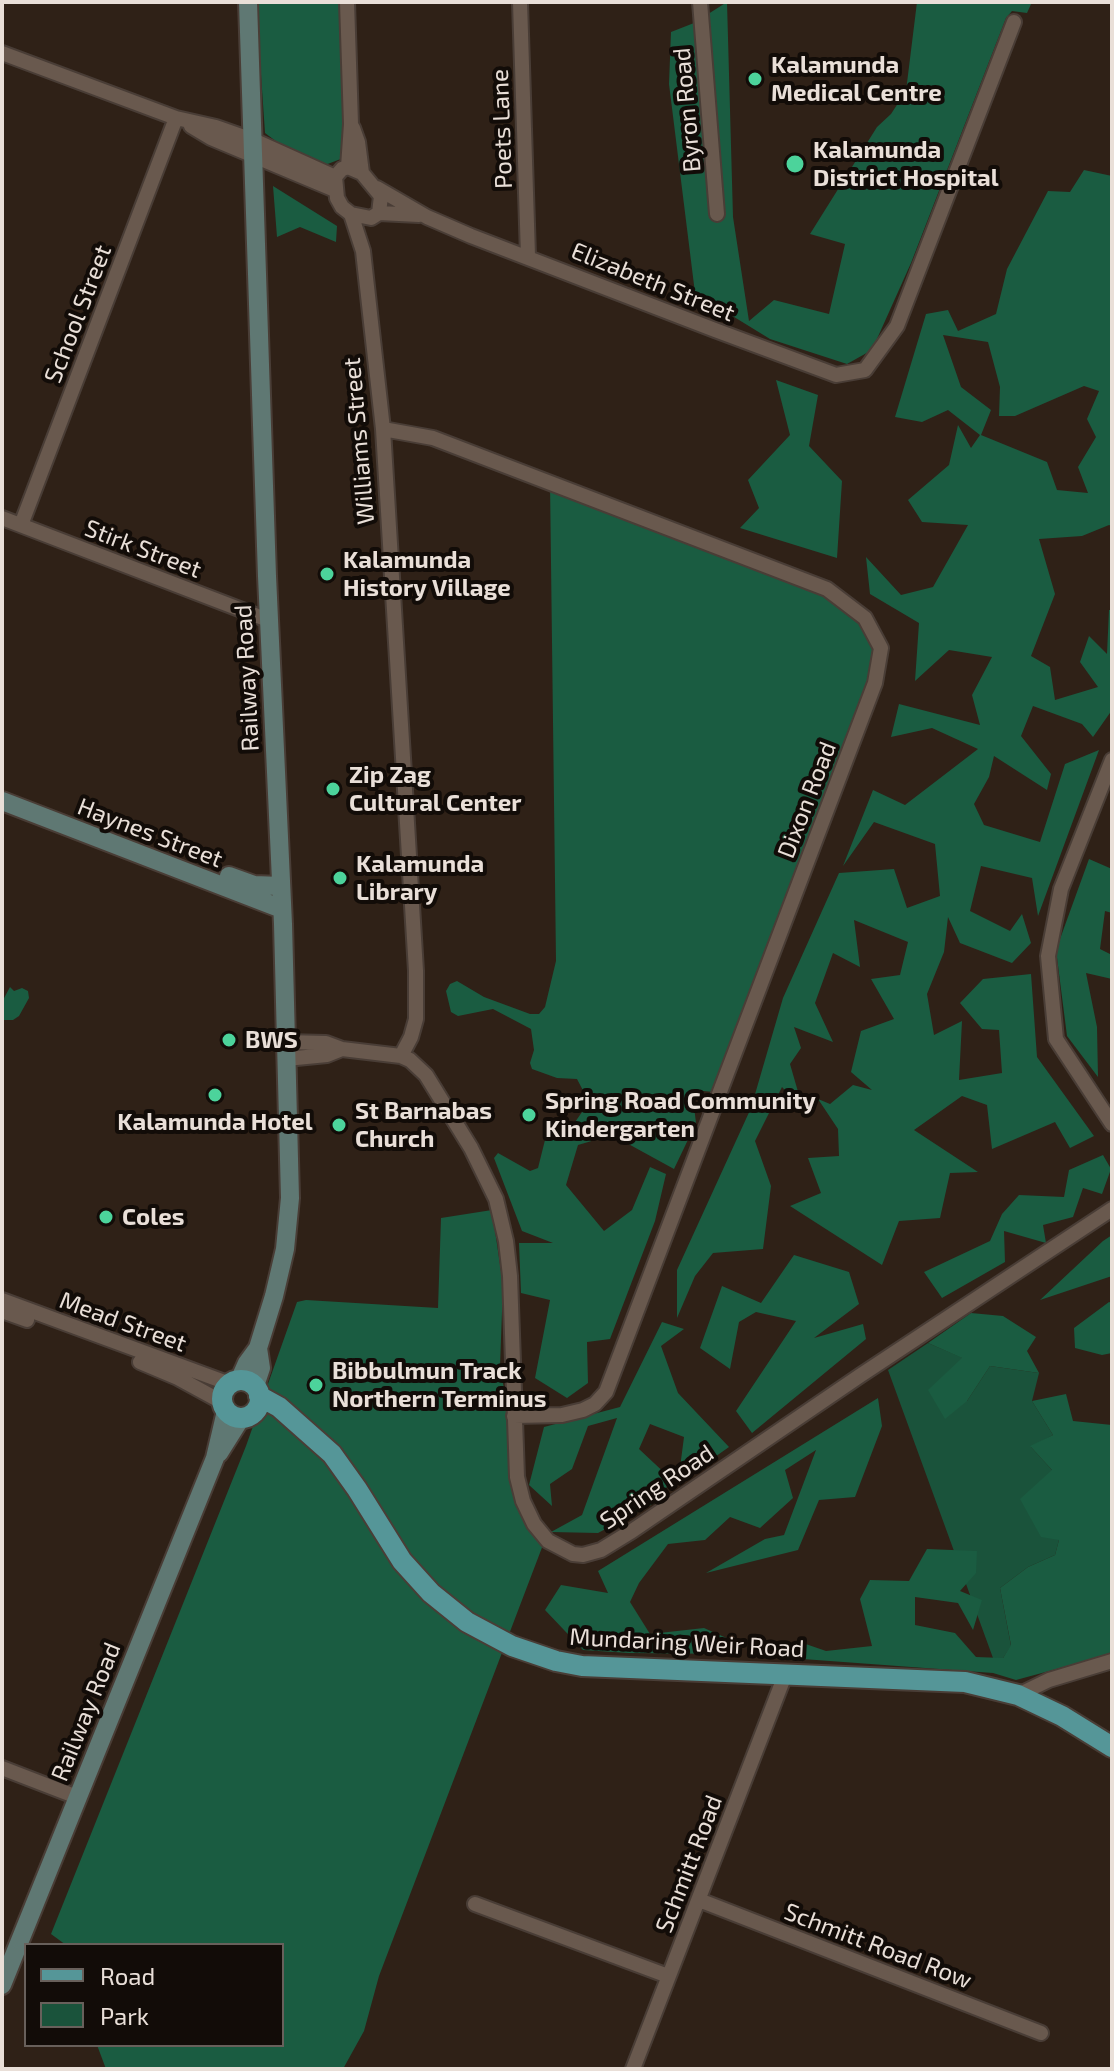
<!DOCTYPE html>
<html>
<head>
<meta charset="utf-8">
<style>
	body { margin:0 }
	#map { position:relative; width:1114px; height:2071px; overflow:hidden; background:#2f2117; font-family:"Exo 2",sans-serif }
	canvas { display:block }
	.frame { position:absolute; inset:0; border:4px solid #e9dfd8; pointer-events:none }
	.legend { position:absolute; left:24px; top:1943px; width:260px; height:104px; box-sizing:border-box; background:#120c08; border:2px solid #68605b; margin:0; padding:10px 14px; list-style:none; font-size:24px; color:#e9dfd8 }
	.legend li { display:flex; align-items:center; gap:16px; height:40px }
	.legend b { width:40px; border:2px solid #68605b }
</style>
</head>
<body>
<div id="map">
<canvas width="1114" height="2071"></canvas>
<div class="frame"></div>
<ul class="legend">
<li><b style="height:10px;background:#559698"></b>Road</li>
<li><b style="height:22px;background:#1a533b"></b>Park</li>
</ul>
</div>
<script>
const c = document.querySelector('canvas').getContext('2d');
c.lineJoin = 'round';
function fill(path, color) { c.fillStyle = color; c.fill(path, 'evenodd'); }
const shape = rows => new Path2D(rows.map(r => 'M' + r).join(''));
function trace(path, color, width, dash) { c.strokeStyle = color; c.lineWidth = width; c.lineCap = dash ? 'butt' : 'round'; c.setLineDash(dash || []); c.stroke(path); }
function drawText(font, color, halo, rows, align = 'center') {
  c.font = font + ' "Exo 2",sans-serif'; c.lineWidth = 8; c.setLineDash([]); c.textBaseline = 'middle'; c.strokeStyle = halo; c.fillStyle = color; for (const [text, x, y, turn = 0] of rows) {
    c.save(); c.translate(x, y); c.rotate((+turn || 0) * Math.PI / 180); c.textAlign = isNaN(turn) ? turn : align; if (halo) c.strokeText(text, 0, 0); c.fillText(text, 0, 0); c.restore();
  }
}
const green = shape([
	[928,1343,963,1358,967,1401,990,1366,1039,1373,1032,1401,1053,1435,1031,1447,1052,1470,1059,1540,1055,1555,1028,1567,1000,1588,1011,1646,1003,1658,993,1658,888,1370]
]);
const forest = shape([
	[256,2,339,2,346,157,325,165,277,142,265,133],
	[727,2,733,217,749,321,774,300,829,314,845,244,810,234,877,127,891,114,906,91,917,2,1032,2,1027,13,1012,11,1006,18,911,263,872,350,847,364,770,339,695,293,669,84,671,32,694,23],
	[1084,170,1112,176,1112,526,1109,525,1082,536,1039,539,1055,594,1031,656,1050,667,1055,700,1098,687,1080,662,1089,636,1107,654,1109,610,1112,610,1112,710,1093,737,1082,724,1033,706,1021,736,1051,774,1047,790,994,756,989,777,974,804,984,825,1040,842,1065,764,1099,750,1038,916,1032,878,981,866,970,911,1010,931,1022,914,1031,943,1012,963,960,943,948,917,944,952,927,994,934,1035,962,1021,959,1080,1002,1073,999,1030,982,1029,960,1003,983,979,1031,974,1037,1057,1094,1136,1070,1148,1055,1122,992,1149,987,1105,962,1096,914,1130,978,1172,950,1173,940,1218,899,1221,882,1265,790,1206,821,1193,808,1158,839,1156,838,1129,818,1099,830,1104,853,1085,872,1090,851,1072,861,1031,894,1019,871,979,900,975,908,942,854,920,860,967,833,953,815,1003,833,1042,794,1027,801,1048,790,1064,803,1109,782,1087,755,1141,771,1186,763,1249,713,1253,695,1276,677,1318,677,1270,751,1108,783,998,839,873,894,869,907,908,940,896,935,844,874,822,843,866,873,790,905,805,978,749,932,728,891,737,899,704,980,725,972,695,992,657,949,650,915,681,919,623,870,594,866,557,901,595,933,587,968,525,922,522,908,500,949,465,958,425,971,448,980,435,948,410,922,422,895,417,926,314,948,310,958,331,996,314,1007,269,1048,191,1070,192],
	[943,335,988,342,1000,387,999,416,1015,416,1084,386,1099,391,1087,419,1096,437,1078,467,1088,493,1057,490,1047,462,981,435,991,410,961,387],
	[273,186,337,226,336,242,300,227,277,237],
	[776,380,818,395,809,446,842,481,837,558,740,528,759,508,748,480,790,435],
	[550,483,827,589,865,618,881,648,714,1092,692,1090,696,1123,674,1169,612,1135,578,1145,566,1185,604,1231,632,1210,650,1167,666,1174,655,1221,610,1339,587,1342,588,1383,567,1398,535,1378,550,1300,521,1293,519,1243,553,1243,522,1231,494,1158,498,1153,530,1171,538,1168,547,1132,557,1129,566,1135,589,1102,577,1079,557,1078,532,1069,530,1063,534,1050,531,1029,493,1009,458,1016,451,1012,446,991,450,984,457,981,484,997,530,1014,539,1014,545,1007,556,961],
	[1089,859,1112,869,1112,913,1105,911,1100,949,1112,955,1112,979,1086,973,1097,1027,1098,1077,1067,1036,1056,950],
	[10,987,14,991,22,988,28,991,29,998,19,1016,13,1020,2,1020,2,1002],
	[1103,1155,1111,1169,1102,1194,1083,1188,1073,1217,1043,1225,1046,1243,1004,1231,1005,1262,942,1298,924,1272,990,1241,1002,1214,1019,1195,1064,1197,1069,1170],
	[492,1210,503,1285,500,1366,509,1417,514,1495,546,1537,379,1976,364,2031,343,2069,106,2069,97,2045,282,2045,282,1945,66,1945,51,1934,246,1446,297,1302,306,1300,438,1308,441,1218],
	[1112,1235,1112,1276,1040,1300,1103,1241],
	[794,1255,849,1272,859,1304,814,1338,863,1324,866,1339,752,1433,736,1411,796,1321,756,1312,739,1322,730,1369,700,1348,722,1286,761,1303],
	[1109,1302,1112,1303,1112,1353,1102,1355,1075,1348,1074,1328],
	[971,1313,1003,1316,1036,1337,1027,1351,1039,1373,990,1366,967,1401,945,1419,928,1390,962,1358,928,1343],
	[662,1322,684,1329,661,1346,678,1393,729,1447,678,1483,684,1437,650,1424,639,1449,670,1478,662,1499,598,1533,551,1532,582,1515,617,1418,588,1426,572,1469,550,1484,552,1506,529,1485,544,1427,620,1407],
	[1066,1394,1073,1421,1112,1425,1112,1654,1016,1680,993,1673,789,1658,797,1641,826,1651,872,1646,860,1599,870,1580,909,1581,927,1549,977,1551,976,1573,960,1591,982,1600,973,1630,958,1603,915,1597,915,1625,955,1633,976,1657,1003,1658,1011,1645,1000,1588,1028,1567,1055,1555,1059,1540,1041,1537,1020,1499,1052,1470,1030,1446,1053,1435,1032,1401],
	[878,1398,882,1426,855,1497,819,1500,798,1550,706,1573,765,1539,784,1535,816,1450,785,1470,793,1498,760,1528,730,1517,705,1540,668,1544,639,1583,630,1602,650,1634,704,1628,740,1644,734,1654,629,1653,583,1650,545,1610,561,1585,608,1593,598,1571]
]);
const street = shape([
	[347,2,351,124,348,167],
	[520,2,528,256],
	[700,2,717,214],
	[2,53,176,118,216,127,253,140,335,177],
	[191,126,211,138,335,190],
	[353,128,358,142,362,173],
	[348,167,362,173,381,196,379,213,371,218,351,214,342,207,337,198,335,177,342,169,348,167],
	[377,188,427,217,471,236,715,330,836,375,865,370,897,326,1014,22],
	[379,213,419,215],
	[351,214,363,251,383,429,416,971,416,1019,411,1037,401,1056],
	[383,429,433,438,827,589,865,618,881,648,875,683,606,1392,595,1404,583,1410,562,1415,514,1416],
	[2,518,268,620],
	[21,525,176,118],
	[1112,760,1061,889,1048,956,1056,1039,1112,1124],
	[285,1042,326,1043,342,1049,401,1056,410,1060,426,1075,471,1148,496,1199,506,1241,510,1276,517,1477,523,1501,534,1524,548,1541,573,1554,583,1555,601,1550,632,1531,861,1375,1112,1209],
	[286,1059,327,1055,342,1049],
	[2,1300,230,1384],
	[2,1311,27,1320],
	[140,1362,178,1378,222,1402],
	[1018,1695,1049,1680,1112,1661],
	[2,1768,77,1797],
	[699,1900,1041,2033],
	[475,1904,668,1976],
	[633,2069,785,1675]
]);
const secondary = shape([
	[2,801,282,909],
	[229,876,254,885,281,886],
	[239,1381,247,1363,258,1348,274,1296,285,1249,290,1198,283,924,267,576,248,2],
	[255,1386,261,1368,258,1348],
	[219,1453,241,1418],
	[2,1985,215,1458,226,1411]
]);
const primary = shape([
	'222 1399a19 19 0 1 1 38 0a19 19 0 1 1-38 0Z',
	[259,1396,279,1407,332,1454,357,1489,402,1561,431,1593,467,1622,512,1646,556,1661,582,1666,965,1682,1018,1695,1062,1716,1112,1747]
]);
const markers = [
	[755,79,8,"#4cd39b"],
	[795,164,10,"#4cd39b"],
	[327,574,8,"#4cd39b"],
	[333,789,8,"#4cd39b"],
	[340,878,8,"#4cd39b"],
	[229,1040,8,"#4cd39b"],
	[215,1095,8,"#4cd39b"],
	[529,1115,8,"#4cd39b"],
	[339,1125,8,"#4cd39b"],
	[106,1217,8,"#4cd39b"],
	[316,1385,8,"#4cd39b"]
];
const poiNames = [
	["Kalamunda",771,65],
	["Medical Centre",771,93],
	["Kalamunda",813,150],
	["District Hospital",813,178],
	["Kalamunda",343,560],
	["History Village",343,588],
	["Zip Zag",349,775],
	["Cultural Center",349,803],
	["Kalamunda",356,864],
	["Library",356,892],
	["BWS",245,1040],
	["Spring Road Community",545,1101],
	["Kindergarten",545,1129],
	["St Barnabas",355,1111],
	["Church",355,1139],
	["Kalamunda Hotel",215,1122,"center"],
	["Coles",122,1217],
	["Bibbulmun Track",332,1371],
	["Northern Terminus",332,1399]
];
const streetNames = [
	["Byron Road",687,110,-95],
	["Poets Lane",502,129,-92],
	["Elizabeth Street",653,282,22],
	["School Street",78,314,-69],
	["Williams Street",359,441,-95],
	["Stirk Street",143,549,21],
	["Railway Road",247,678,-93],
	["Dixon Road",807,800,-69],
	["Haynes Street",150,833,21],
	["Mead Street",123,1322,20],
	["Spring Road",657,1487,-34],
	["Mundaring Weir Road",687,1643,3],
	["Railway Road",86,1712,-68],
	["Schmitt Road",689,1864,-69],
	["Schmitt Road Row",878,1946,21]
];
fill(green, '#1a533b');
fill(forest, '#1a5c41');
trace(street, '#493d36', 18);
trace(secondary, '#493d36', 22);
trace(primary, '#493d36', 24);
trace(street, '#69594e', 14);
trace(secondary, '#5f7873', 18);
trace(primary, '#559698', 20);
for (const [x, y, r, color] of markers) { const dot = new Path2D(); dot.arc(x, y, r, 0, 2 * Math.PI); c.fillStyle = color; c.fill(dot); trace(dot, '#120c08', 3); }
drawText('bold 24px', '#e9dfd8', '#120c08', poiNames, 'left');
drawText('24px', '#e9dfd8', '#120c08', streetNames);
</script>
</body>
</html>
